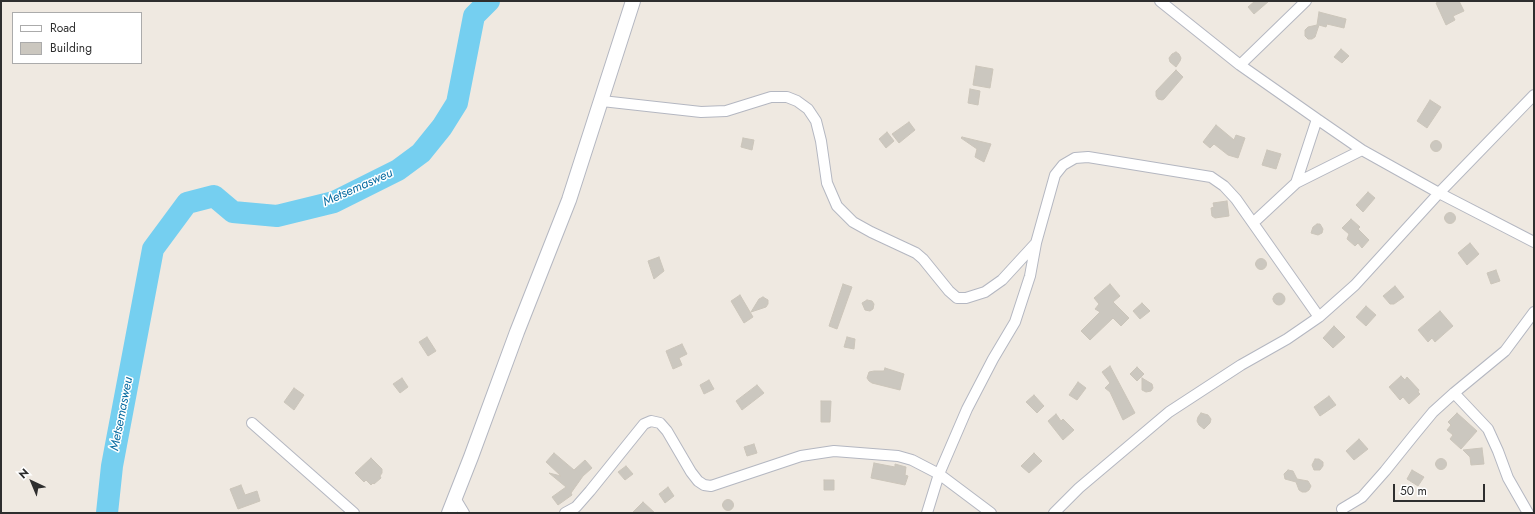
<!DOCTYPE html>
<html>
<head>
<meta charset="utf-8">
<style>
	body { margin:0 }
	#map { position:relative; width:1535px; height:514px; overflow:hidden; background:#efe9e1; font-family:Jost,sans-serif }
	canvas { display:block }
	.frame { position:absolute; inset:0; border:2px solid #2e2e2e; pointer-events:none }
	.legend { position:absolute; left:12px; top:12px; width:130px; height:52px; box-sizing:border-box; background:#fff; border:1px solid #ababab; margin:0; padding:5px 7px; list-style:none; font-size:12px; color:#2e2e2e }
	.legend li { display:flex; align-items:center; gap:8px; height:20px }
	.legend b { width:20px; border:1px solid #ababab }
	.north { position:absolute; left:12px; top:462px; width:40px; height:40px; -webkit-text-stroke:3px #fff; paint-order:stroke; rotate:316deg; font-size:11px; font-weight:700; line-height:16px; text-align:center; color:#2e2e2e }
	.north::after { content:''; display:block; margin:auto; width:14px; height:18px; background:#2e2e2e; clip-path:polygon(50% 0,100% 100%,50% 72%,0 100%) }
	.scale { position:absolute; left:1393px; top:484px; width:92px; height:18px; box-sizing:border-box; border:2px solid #2e2e2e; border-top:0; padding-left:5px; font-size:12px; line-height:14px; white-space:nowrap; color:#2e2e2e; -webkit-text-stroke:3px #fff; paint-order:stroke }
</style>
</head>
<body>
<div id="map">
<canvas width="1535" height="514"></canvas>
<div class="frame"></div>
<ul class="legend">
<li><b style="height:5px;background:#fff"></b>Road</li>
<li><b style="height:11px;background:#cbc7bf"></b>Building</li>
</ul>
<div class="north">N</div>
<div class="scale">50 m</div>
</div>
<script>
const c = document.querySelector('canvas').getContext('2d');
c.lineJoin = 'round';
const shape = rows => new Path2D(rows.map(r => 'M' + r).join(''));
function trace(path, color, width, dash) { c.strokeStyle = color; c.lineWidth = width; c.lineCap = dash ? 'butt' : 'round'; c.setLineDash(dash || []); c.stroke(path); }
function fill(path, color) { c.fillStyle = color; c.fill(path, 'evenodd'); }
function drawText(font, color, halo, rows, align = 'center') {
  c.font = font + ' Jost,sans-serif'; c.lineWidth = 3; c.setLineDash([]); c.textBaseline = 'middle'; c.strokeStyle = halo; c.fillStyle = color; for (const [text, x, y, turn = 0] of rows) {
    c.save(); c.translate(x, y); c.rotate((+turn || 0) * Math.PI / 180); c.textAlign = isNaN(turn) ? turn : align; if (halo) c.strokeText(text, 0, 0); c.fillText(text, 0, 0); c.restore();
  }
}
const river = shape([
	[107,513,112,466,153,249,187,203,214,196,233,212,277,216,334,202,398,170,421,153,442,127,457,103,474,16,489,1]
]);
const building = shape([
	[1255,1,1269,1,1254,14,1248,7,1255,1],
	[1441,1,1459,1,1464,11,1453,16,1455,20,1446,25,1436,3,1441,1],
	[1319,12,1346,19,1344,28,1327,24,1326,27,1319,25,1315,37,1312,39,1308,39,1305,36,1305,30,1308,27,1317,25,1319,12],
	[1341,49,1349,56,1342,63,1334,57,1341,49],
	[1176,52,1179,54,1181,58,1180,61,1176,67,1170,62,1169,58,1172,54,1176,52],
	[976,66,993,69,990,88,973,85,976,66],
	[1176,70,1183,77,1164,99,1162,100,1158,99,1156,96,1156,91,1176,70],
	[970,89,980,91,978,105,968,103,970,89],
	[1430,100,1441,107,1427,128,1417,121,1430,100],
	[909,122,915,130,899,143,892,134,909,122],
	[1216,125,1234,140,1236,135,1245,138,1238,158,1228,155,1214,144,1210,148,1203,142,1216,125],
	[887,132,894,141,886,148,879,139,887,132],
	[962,137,991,144,984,162,975,157,977,149,961,138,962,137],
	[743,138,754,140,752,150,741,147,743,138],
	'1430.5 146a5.5 5.5 0 1 1 11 0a5.5 5.5 0 1 1-11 0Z',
	[1267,150,1281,154,1276,169,1262,165,1267,150],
	[1368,192,1375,198,1363,212,1356,205,1368,192],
	[1227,201,1229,216,1215,218,1212,216,1211,208,1214,207,1213,203,1227,201],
	'1444.5 218a5.5 5.5 0 1 1 11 0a5.5 5.5 0 1 1-11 0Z',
	[1351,219,1360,227,1358,229,1369,240,1362,248,1358,243,1355,246,1347,239,1349,234,1342,228,1351,219],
	[1317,224,1320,224,1323,229,1322,233,1318,235,1311,233,1313,227,1317,224],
	[1470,243,1479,254,1467,265,1458,253,1470,243],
	[659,257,664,271,654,279,648,261,659,257],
	'1255.5 264a5.5 5.5 0 1 1 11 0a5.5 5.5 0 1 1-11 0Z',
	[1496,270,1500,281,1491,284,1487,273,1496,270],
	[843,284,852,287,837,329,829,326,843,284],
	[1110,284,1120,296,1113,302,1129,318,1121,326,1113,318,1090,340,1081,331,1100,312,1095,309,1099,304,1094,298,1110,284],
	[1395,286,1404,297,1394,304,1390,304,1383,296,1395,286],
	'1273 299a6 6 0 1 1 12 0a6 6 0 1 1-12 0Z',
	[740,295,753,317,744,323,731,301,740,295],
	[763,297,768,300,768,304,766,307,751,312,759,299,763,297],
	[867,300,872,301,874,304,873,309,870,311,865,310,862,303,867,300],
	[1142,303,1150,311,1140,319,1133,311,1142,303],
	[1366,306,1376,315,1366,326,1356,317,1366,306],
	[1440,311,1453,326,1435,342,1432,338,1428,342,1418,330,1440,311],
	[1334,326,1345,337,1333,348,1323,338,1334,326],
	[427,337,436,351,428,356,419,342,427,337],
	[847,337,855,339,854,349,844,347,847,337],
	[682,344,687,354,679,358,682,365,673,369,666,351,682,344],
	[1110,366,1135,413,1123,420,1110,392,1105,388,1110,383,1102,372,1110,366],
	[1137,367,1144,374,1137,381,1130,374,1137,367],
	[885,368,904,374,900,390,872,383,869,381,867,378,869,372,874,371,884,371,885,368],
	[1401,376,1405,380,1407,377,1419,390,1418,392,1420,394,1409,404,1403,397,1400,400,1389,387,1401,376],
	[402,378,408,387,400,393,393,384,402,378],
	[1142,378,1152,384,1153,388,1151,391,1146,392,1142,390,1142,378],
	[709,380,714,389,704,394,700,385,709,380],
	[1078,382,1086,388,1077,400,1069,395,1078,382],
	[757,385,764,393,742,410,736,401,757,385],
	[294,388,304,395,294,410,284,402,294,388],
	[1034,395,1044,406,1037,413,1026,402,1034,395],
	[1329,396,1336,405,1320,416,1314,407,1329,396],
	[821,401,831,401,830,422,821,422,821,401],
	[1201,413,1208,415,1211,419,1210,423,1204,429,1199,425,1197,421,1198,417,1201,413],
	[1457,413,1477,431,1461,449,1450,439,1453,435,1447,430,1451,425,1448,422,1457,413],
	[1056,414,1061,421,1063,419,1074,430,1063,440,1048,421,1056,414],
	[1359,439,1368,449,1354,460,1346,451,1359,439],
	[754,444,757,453,747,456,744,447,754,444],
	[1482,448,1484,464,1471,465,1470,457,1463,450,1482,448],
	[554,453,574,470,585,460,592,468,583,476,571,493,572,495,558,505,552,497,566,487,549,473,561,476,546,462,554,453],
	[1034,453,1042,461,1029,473,1021,466,1034,453],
	[371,458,382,469,382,473,380,476,381,478,374,484,373,483,371,485,366,480,364,482,355,473,371,458],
	'1435.5 464a5.5 5.5 0 1 1 11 0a5.5 5.5 0 1 1-11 0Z',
	[1315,459,1319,459,1323,462,1323,466,1320,470,1314,470,1312,465,1315,459],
	[874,463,895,467,895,464,906,467,905,475,908,476,905,485,871,478,874,463],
	[626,466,633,474,625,480,618,472,626,466],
	[1288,470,1293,471,1297,479,1308,481,1311,486,1309,490,1306,492,1302,492,1299,490,1296,482,1285,479,1284,474,1288,470],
	[1412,470,1424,477,1418,486,1407,479,1412,470],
	[824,480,834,480,834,490,824,490,824,480],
	[241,485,245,495,257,491,260,501,238,509,230,489,241,485],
	[668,487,674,496,665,503,659,494,668,487],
	'722.5 505a5.5 5.5 0 1 1 11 0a5.5 5.5 0 1 1-11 0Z',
	[643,502,655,513,632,513,643,502]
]);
const street = shape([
	[1160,1,1240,65,1317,119,1362,150,1439,193,1534,95],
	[1240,65,1306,1],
	[602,101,701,112,726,111,771,97,787,97,797,101,808,109,816,121,821,141,827,183,837,206,853,222,871,232,916,253,923,259,949,291,957,298,966,298,985,292,1002,280,1036,243],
	[1317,119,1296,183,1362,150],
	[1253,223,1296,183],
	[1454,393,1488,429,1498,451,1508,478,1528,513],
	[252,423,354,513],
	[455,498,464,513],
	[1342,509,1362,497,1385,471,1414,435,1433,412,1454,393,1505,351,1534,312],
	[565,513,576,507,590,491,644,424,651,421,660,423,667,431,691,472,698,481,704,485,711,486,801,456,834,451,898,456,912,460,939,474,967,409,993,359,1015,322,1030,276,1036,243,1055,175,1063,165,1075,158,1088,157,1211,177,1224,186,1236,199,1319,317],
	[927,513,939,474,991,513],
	[1054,513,1079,488,1169,412,1241,365,1287,339,1319,317,1355,285,1439,193,1534,242]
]);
const secondary = shape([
	[449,513,471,457,517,332,569,200,633,1]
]);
const waterNames = [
	["Metsemasweu",358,188,-24],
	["Metsemasweu",122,414,-79]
];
trace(river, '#75cff0', 22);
fill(building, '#cbc7bf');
trace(building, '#cbc5ba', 1);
trace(street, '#b4b7c1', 12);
trace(secondary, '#b4b7c1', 16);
trace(street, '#fff', 10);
trace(secondary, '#fff', 14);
drawText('italic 13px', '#0d6fa3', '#fff', waterNames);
</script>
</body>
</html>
